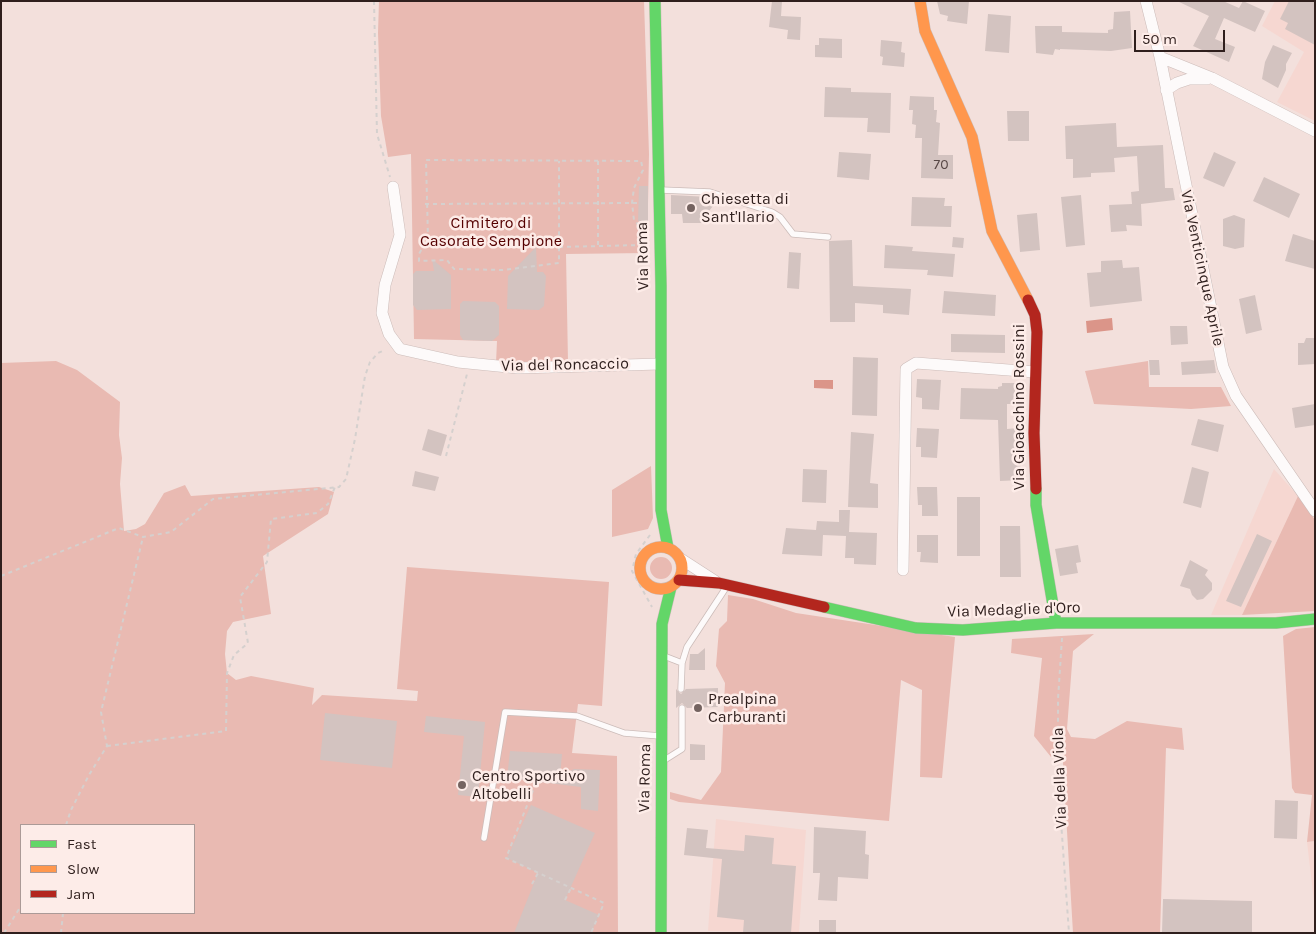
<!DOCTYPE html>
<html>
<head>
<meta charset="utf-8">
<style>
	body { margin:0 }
	#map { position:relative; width:1316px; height:934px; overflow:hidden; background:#f3e0dc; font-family:Karla,sans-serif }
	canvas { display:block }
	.frame { position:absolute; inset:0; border:2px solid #2f1f1d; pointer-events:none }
	.legend { position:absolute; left:20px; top:824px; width:175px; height:90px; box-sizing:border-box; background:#fdece8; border:1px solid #ab9a97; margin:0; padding:6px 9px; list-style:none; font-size:15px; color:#2f1f1d }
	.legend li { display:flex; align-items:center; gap:10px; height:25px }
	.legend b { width:25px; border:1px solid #ab9a97 }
	.scale { position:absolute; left:1134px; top:30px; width:91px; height:22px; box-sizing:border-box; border:2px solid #2f1f1d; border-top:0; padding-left:6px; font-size:15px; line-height:18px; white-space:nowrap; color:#2f1f1d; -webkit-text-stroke:4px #fdece8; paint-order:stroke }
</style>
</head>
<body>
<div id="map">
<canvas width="1316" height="934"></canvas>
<div class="frame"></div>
<ul class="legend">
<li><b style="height:6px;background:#63d668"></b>Fast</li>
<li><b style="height:6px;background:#ff974d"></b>Slow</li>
<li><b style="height:6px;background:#b3261e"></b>Jam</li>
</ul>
<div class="scale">50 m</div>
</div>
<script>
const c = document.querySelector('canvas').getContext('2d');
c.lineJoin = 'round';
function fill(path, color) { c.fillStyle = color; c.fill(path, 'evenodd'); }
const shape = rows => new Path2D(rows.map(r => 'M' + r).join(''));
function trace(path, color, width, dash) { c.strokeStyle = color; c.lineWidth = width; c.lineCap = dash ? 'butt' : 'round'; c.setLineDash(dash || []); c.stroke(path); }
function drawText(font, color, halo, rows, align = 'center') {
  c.font = font + ' Karla,sans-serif'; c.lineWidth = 5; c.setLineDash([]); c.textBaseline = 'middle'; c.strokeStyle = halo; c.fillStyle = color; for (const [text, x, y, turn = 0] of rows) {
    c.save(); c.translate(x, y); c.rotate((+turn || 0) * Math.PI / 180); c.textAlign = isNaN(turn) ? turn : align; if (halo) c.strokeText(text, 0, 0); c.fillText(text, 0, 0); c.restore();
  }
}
const built = shape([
	[1275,1,1315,1,1315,121,1277,102,1304,52,1262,26],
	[1274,469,1298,496,1242,615,1211,615],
	[716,819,806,830,799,933,708,931],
	[1315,841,1315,910,1307,842]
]);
const green = shape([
	[379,1,644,1,649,154,647,253,566,254,568,362,496,363,497,341,414,339,411,154,388,157,381,116,378,33],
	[56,361,77,370,120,402,119,435,122,458,120,484,124,531,136,529,145,524,164,493,185,485,191,496,319,487,334,492,328,514,263,556,271,614,233,622,227,631,225,654,227,673,236,680,251,676,314,688,312,705,322,695,417,701,418,691,397,689,407,567,609,582,602,706,578,704,572,753,617,756,618,933,1,933,1,363],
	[21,825,194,825,194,913,21,913],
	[1148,361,1149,387,1221,387,1231,406,1191,409,1094,404,1085,371],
	[651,466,653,518,648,529,612,537,612,490],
	[1298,496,1315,520,1315,611,1242,615],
	'650 568a11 11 0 1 1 22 0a11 11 0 1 1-22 0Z',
	[728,595,753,599,796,613,955,637,942,778,920,777,922,690,901,680,889,821,679,802,670,799,670,792,701,800,721,772,725,683,716,666,719,629,727,621],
	[1315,627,1315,841,1307,842,1312,795,1295,793,1292,788,1283,636,1296,629],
	[1094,634,1073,651,1067,729,1071,737,1095,739,1127,721,1182,728,1184,750,1166,748,1160,933,1073,933,1063,763,1065,744,1051,757,1034,736,1042,658,1011,653,1012,639]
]);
const water = shape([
	[1112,318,1113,330,1087,333,1086,321],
	[814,380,833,380,833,389,814,388]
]);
const building = shape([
	[772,1,782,1,781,16,801,17,800,40,787,39,788,30,769,27],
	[937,1,969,1,967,24,947,21,948,16,940,14],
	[1177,1,1223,1,1239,8,1243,1,1265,11,1255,32,1224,18,1215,39,1235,47,1229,62,1193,46,1209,16],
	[1289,1,1315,1,1315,45,1285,29,1288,23,1280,19],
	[1130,11,1132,48,1111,51,1060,49,1060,50,1055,49,1053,55,1036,53,1035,26,1062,26,1062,32,1108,33,1108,30,1113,29,1114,12],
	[988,14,1011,16,1009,53,985,51],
	[819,38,842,39,842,58,815,57,815,45,819,45],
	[881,40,902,42,901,52,905,53,904,67,882,65,883,57,880,56],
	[1273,45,1292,53,1286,64,1286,70,1278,88,1262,79,1265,62],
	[825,87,851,88,851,92,891,93,890,133,867,132,868,118,824,117],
	[910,96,934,97,934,110,937,110,936,122,940,123,938,155,953,155,953,179,921,178,922,138,915,138,916,125,912,124,913,110,909,110],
	[1007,111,1029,111,1029,141,1008,141],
	[1116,123,1117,147,1163,145,1165,188,1173,188,1175,200,1141,204,1142,226,1126,225,1127,231,1111,232,1109,205,1132,204,1131,192,1139,191,1137,156,1114,158,1115,172,1091,173,1091,177,1073,178,1073,159,1066,159,1065,126],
	[839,152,871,154,869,180,837,177],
	[1214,152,1236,162,1224,187,1203,178],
	[1264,177,1300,194,1289,218,1253,201],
	[639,186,648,186,648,222,638,221],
	[671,195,709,197,713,198,713,206,709,211,703,212,703,223,683,223,682,214,671,214],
	[1081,195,1085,245,1066,247,1061,197],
	[912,197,945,198,944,206,952,206,951,227,911,226],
	[1037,213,1040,250,1020,252,1017,215],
	[1234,215,1245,219,1244,247,1235,249,1223,246,1223,219],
	[1293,234,1315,241,1315,269,1285,261],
	[953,237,964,238,963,248,952,247],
	[852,240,853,286,911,289,909,315,883,313,883,305,855,303,855,322,830,322,829,241],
	[885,245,913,247,912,251,955,254,953,277,927,275,928,270,884,268],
	[536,247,537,272,543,272,546,276,544,306,539,310,507,309,508,276],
	[789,252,801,253,799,289,787,288],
	[432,259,451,275,451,309,417,310,413,305,413,274,416,271,434,271],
	[1122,260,1123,268,1139,267,1142,301,1090,307,1087,273,1101,272,1101,261],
	[944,291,996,295,995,316,942,313],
	[1255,295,1262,330,1246,334,1239,299],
	[463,301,495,302,499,306,499,335,492,341,463,340,460,335,460,304],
	[1170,326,1187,326,1188,344,1171,345],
	[951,334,1005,335,1005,353,951,352],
	[1306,338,1315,338,1315,364,1298,365,1298,343,1304,343],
	[853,357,878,358,877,416,852,415],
	[1149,360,1159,360,1160,375,1150,375],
	[1214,360,1216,373,1182,375,1181,362],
	[917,379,941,380,939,410,922,409,922,398,916,397],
	[1002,383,1015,383,1015,404,1007,404,1007,429,1019,428,1021,480,1000,481,998,420,960,419,961,388,998,389,998,387,1002,386],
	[1315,404,1315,425,1295,428,1292,408],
	[1198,419,1224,425,1218,452,1191,445],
	[917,428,939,429,937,458,921,457,921,447,916,447],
	[428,429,447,435,441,456,422,450],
	[851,432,874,434,870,483,878,484,878,508,848,507],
	[1192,467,1209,472,1201,508,1183,503],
	[803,469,827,470,826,503,802,502],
	[415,471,439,477,435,491,412,486],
	[917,487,937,487,938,516,922,516,922,505,918,505],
	[957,497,980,497,980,556,957,556],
	[839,510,850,510,849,532,877,533,876,565,854,564,854,558,845,558,846,536,823,535,822,556,782,554,786,528,816,530,817,521,839,522],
	[1000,526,1020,526,1021,577,1000,577],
	[1257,534,1272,541,1241,607,1226,601],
	[917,535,938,535,938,563,920,562,921,552,917,552],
	[1078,545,1081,562,1076,563,1078,573,1060,576,1055,549],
	[1190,560,1208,570,1205,575,1212,583,1212,590,1203,599,1197,600,1192,595,1190,589,1180,586],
	[705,648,705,670,689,670,690,654,698,654],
	[718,688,718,707,687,708,682,703,676,708,676,689,681,694,686,689],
	[325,713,397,721,392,768,320,760],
	[426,716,485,722,480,775,476,774,480,776,478,797,458,795,464,736,424,732],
	[690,744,705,745,705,760,690,760],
	[510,751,562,754,560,776,574,769,600,770,598,811,581,809,581,787,507,778],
	[1275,800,1298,801,1297,839,1274,838],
	[531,805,595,833,565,900,599,915,591,933,514,933,538,873,507,858],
	[814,827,866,831,865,854,869,855,868,879,838,877,837,901,818,900,820,873,813,873],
	[687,828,708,830,706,848,744,851,745,835,774,838,772,864,796,866,791,933,743,933,744,920,717,917,722,859,684,855],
	[1163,899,1252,901,1252,933,1162,933],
	[819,920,836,920,836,933,819,933]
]);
const path = shape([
	[374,1,377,134,390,177],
	[598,161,598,246],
	[425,204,639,203],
	[559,247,642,245,643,230,634,220,632,203,634,188,643,170,641,161,426,160,428,238,419,254,419,261,447,260,454,269,503,270,559,263,559,161],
	[446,456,467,374],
	[650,535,636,554,632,571,652,607],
	[1,576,119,528,143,537,171,532,213,499,339,487,346,479,355,439,365,376,370,362,378,353,385,350],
	[1062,638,1058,699,1058,779,1069,933],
	[107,746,226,731,227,673,234,655,248,643,240,597,267,562,271,519,317,513,328,504,335,487],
	[536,783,506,858,604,903,591,933],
	[66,825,71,810,89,775,107,746,101,712,143,537],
	[532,884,538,873],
	[565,900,571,888],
	[4,933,21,906],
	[61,933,63,913]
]);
const lane = shape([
	[661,190,710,192,772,212,780,217,793,234,828,237],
	[664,656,682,663,681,689],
	[682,663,687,647,727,586],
	[663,761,682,749,682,708],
	[484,838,505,712,577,716,624,733,660,736]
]);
const street = shape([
	[1146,1,1160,57,1223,367,1236,396,1315,511],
	[1160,57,1212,78,1315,131],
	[1166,90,1177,83,1189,79,1207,79],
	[393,187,400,235,385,285,382,313,389,334,400,349,458,362,518,368,660,364],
	[681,559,715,581],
	[903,570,906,369,916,363,1035,372]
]);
const fast = shape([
	[655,1,661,286,661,510,668,548],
	[1036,489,1036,505,1056,623],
	[824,607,916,628,963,630,1056,623,1276,623,1315,619],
	[661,933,662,624,671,587]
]);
const slow = shape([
	[920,1,925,31,972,137,992,231,1028,300],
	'640 568a21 21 0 1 1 42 0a21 21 0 1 1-42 0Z'
]);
const jam = shape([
	[1028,300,1035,315,1037,332,1034,433,1036,489],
	[679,580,719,583,824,607]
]);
const markers = [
	[691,208,5,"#746360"],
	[698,708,5,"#746360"],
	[462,785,5,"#746360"]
];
const numberNames = [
	["70",941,165]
];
const poiNames = [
	["Chiesetta di",701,199],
	["Sant'Ilario",701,217],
	["Prealpina",708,699],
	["Carburanti",708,717],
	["Centro Sportivo",472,776],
	["Altobelli",472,794]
];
const parkNames = [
	["Cimitero di",491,223],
	["Casorate Sempione",491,241]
];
const streetNames = [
	["Via Roma",643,256,-91],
	["Via Venticinque Aprile",1202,268,78],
	["Via del Roncaccio",565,365,-1],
	["Via Gioacchino Rossini",1019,407,-90],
	["Via Medaglie d'Oro",1014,610,-2],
	["Via Roma",645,778,-89],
	["Via della Viola",1060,778,-92]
];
fill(built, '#f6d7d1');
fill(green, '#e9bab2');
fill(water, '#db9589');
fill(building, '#d3c3c0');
trace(lane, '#ccbcb9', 7);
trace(street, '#ccbcb9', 12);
trace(fast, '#ccbcb9', 12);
trace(slow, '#ccbcb9', 12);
trace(jam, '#ccbcb9', 12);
trace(path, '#d5d0ce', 2, [4, 4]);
trace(lane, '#fdfafa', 5.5);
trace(street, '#fdfafa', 11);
trace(fast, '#63d668', 11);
trace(slow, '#ff974d', 11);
trace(jam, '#b3261e', 11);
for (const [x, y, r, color] of markers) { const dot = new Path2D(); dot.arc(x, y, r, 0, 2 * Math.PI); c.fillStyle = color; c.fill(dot); trace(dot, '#fdece8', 2); }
drawText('14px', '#584846', null, numberNames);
drawText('16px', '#2f1f1d', '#fdece8', poiNames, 'left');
drawText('16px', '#500', '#fdece8', parkNames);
drawText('16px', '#2f1f1d', '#fdece8', streetNames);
</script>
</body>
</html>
